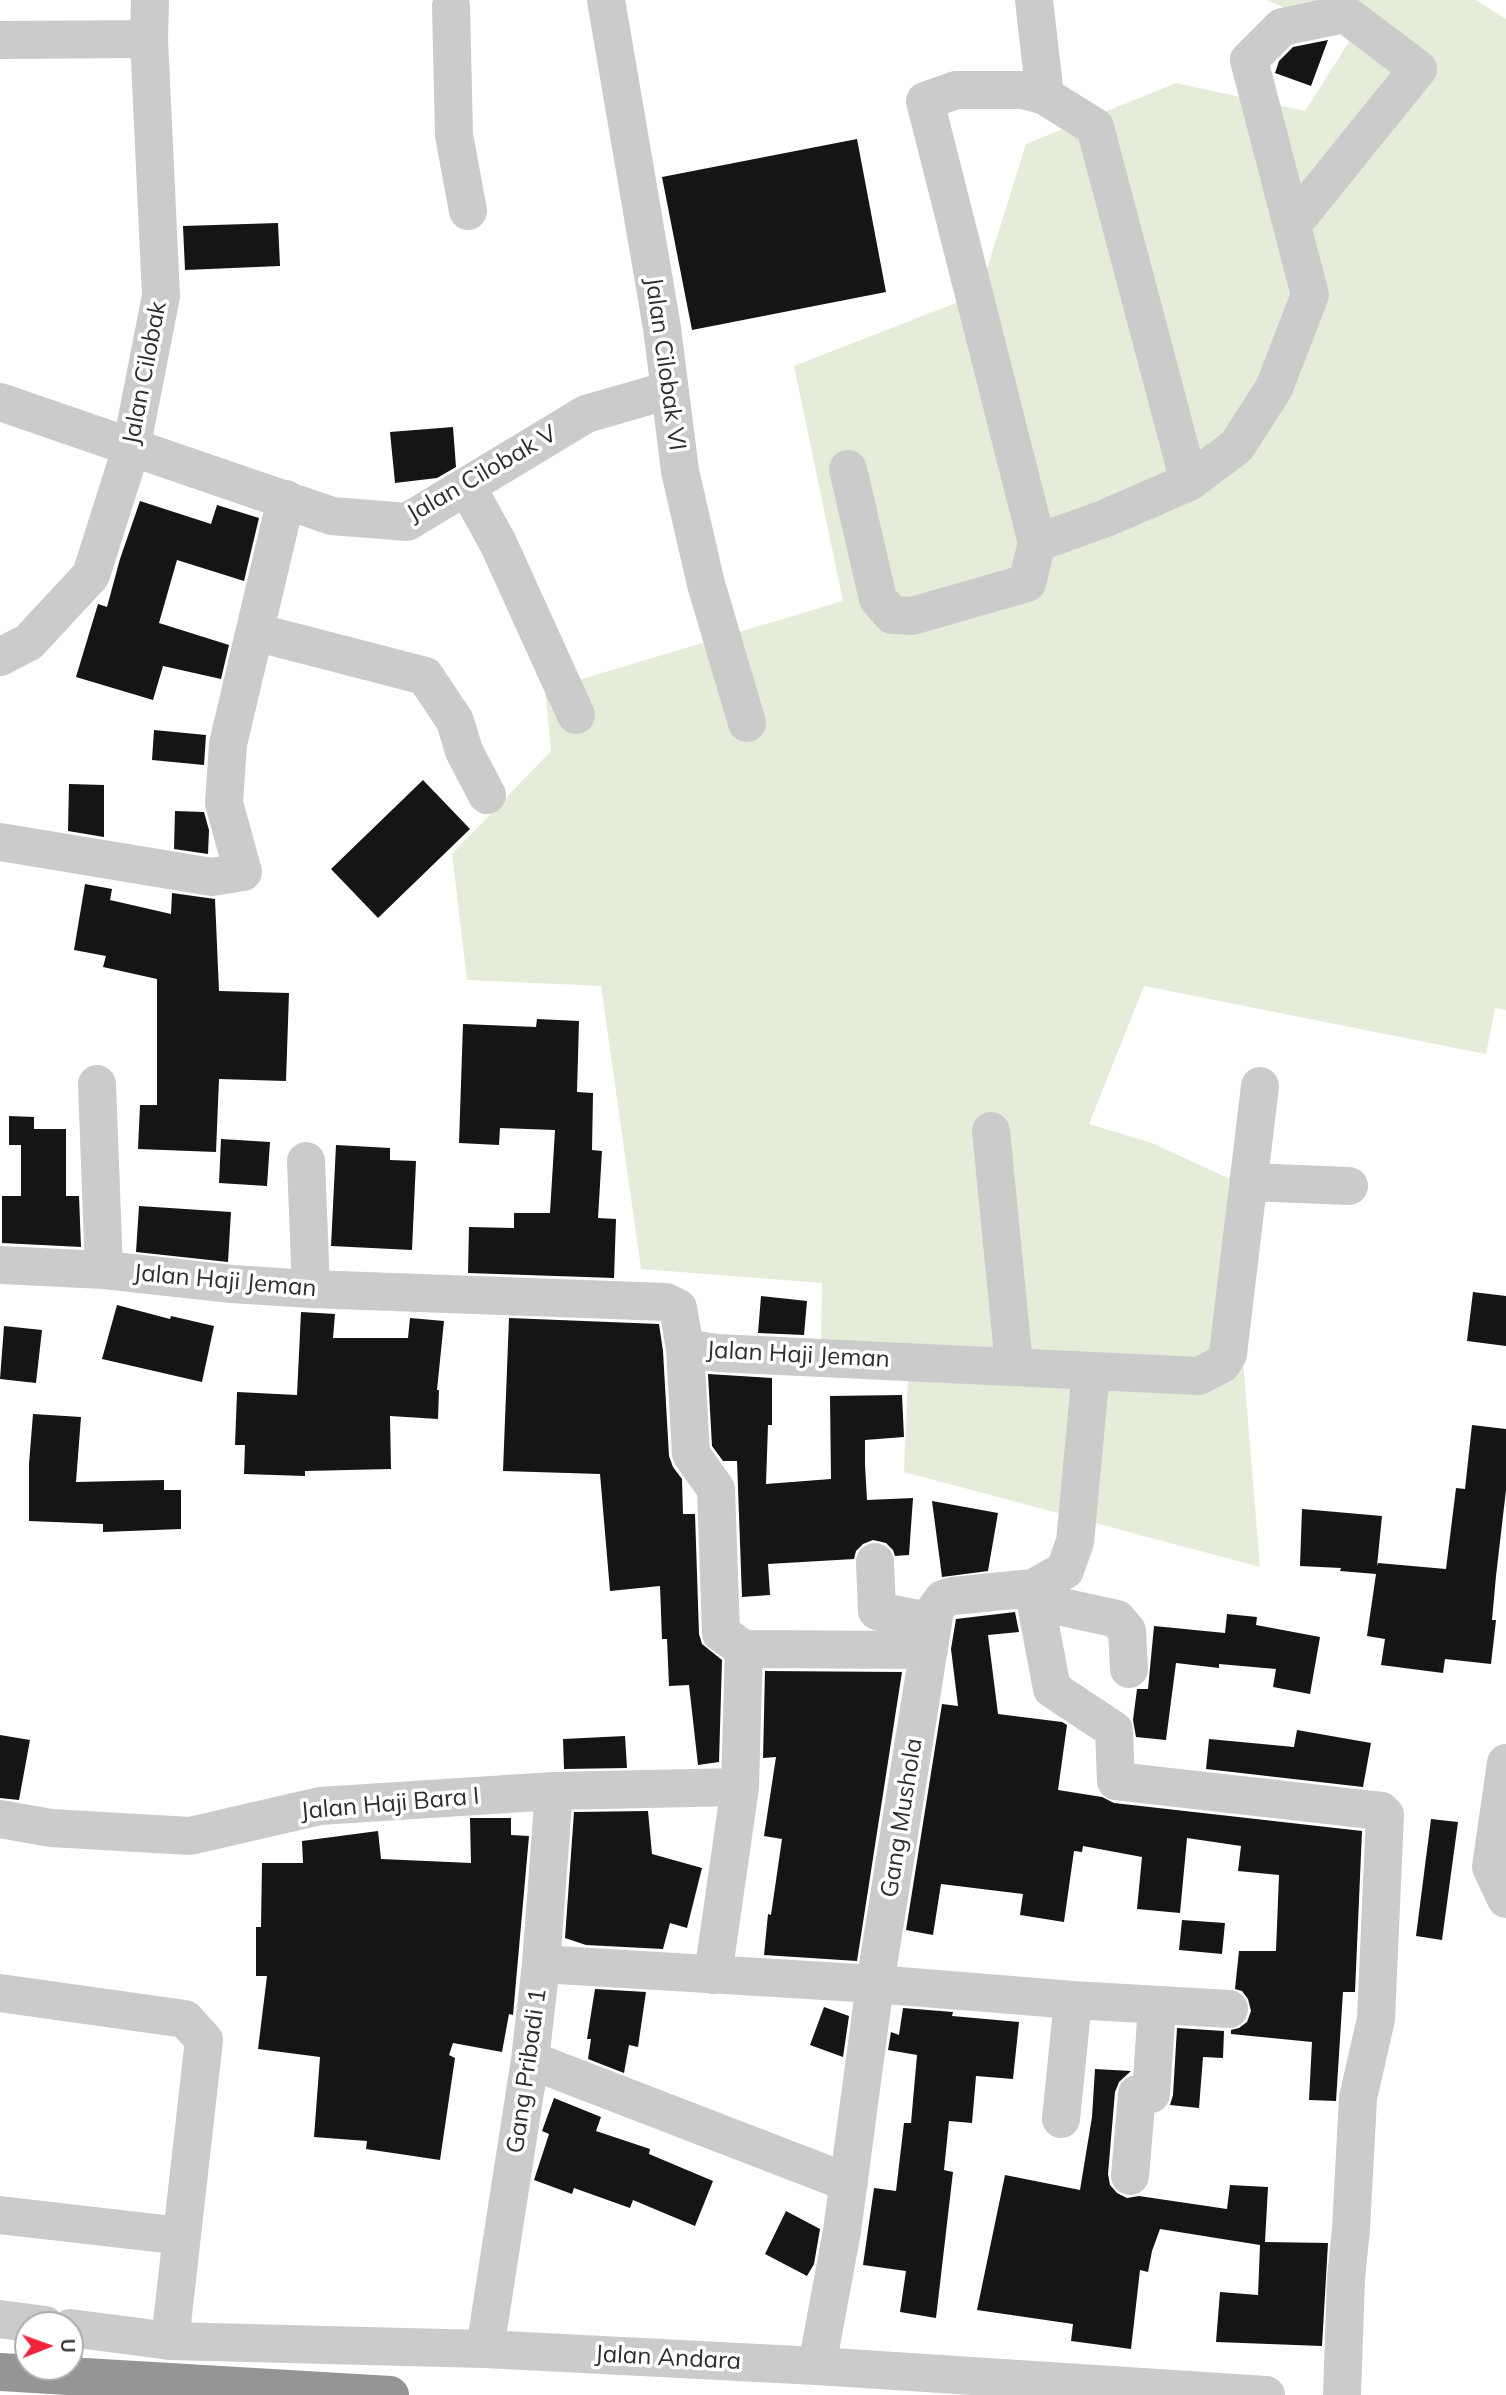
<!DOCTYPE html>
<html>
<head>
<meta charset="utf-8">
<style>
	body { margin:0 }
	#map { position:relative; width:1506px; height:2395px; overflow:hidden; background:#fff; font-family:Mulish,sans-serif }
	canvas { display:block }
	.north { position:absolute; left:14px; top:2311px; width:70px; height:70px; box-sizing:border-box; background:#fff; border:2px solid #ababab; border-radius:50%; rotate:89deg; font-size:19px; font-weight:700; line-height:28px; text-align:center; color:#2e2e2e }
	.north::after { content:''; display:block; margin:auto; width:24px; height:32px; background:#f1243c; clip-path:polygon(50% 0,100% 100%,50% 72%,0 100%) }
</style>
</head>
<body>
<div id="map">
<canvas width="1506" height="2395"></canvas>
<div class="north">U</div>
</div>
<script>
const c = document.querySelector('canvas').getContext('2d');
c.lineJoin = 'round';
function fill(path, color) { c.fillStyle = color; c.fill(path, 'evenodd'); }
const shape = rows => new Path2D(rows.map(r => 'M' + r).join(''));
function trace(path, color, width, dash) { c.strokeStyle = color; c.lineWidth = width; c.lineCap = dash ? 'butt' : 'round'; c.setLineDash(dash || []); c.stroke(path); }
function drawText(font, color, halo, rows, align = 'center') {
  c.font = font + ' Mulish,sans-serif'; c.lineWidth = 7; c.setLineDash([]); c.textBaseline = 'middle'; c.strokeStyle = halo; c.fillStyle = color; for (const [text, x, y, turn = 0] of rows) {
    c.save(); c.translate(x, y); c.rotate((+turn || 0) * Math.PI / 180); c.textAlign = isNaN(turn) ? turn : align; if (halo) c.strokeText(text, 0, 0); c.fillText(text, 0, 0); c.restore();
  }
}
const green = shape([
	[1266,0,1476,0,1506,19,1506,1010,1495,1008,1486,1054,1144,986,1089,1124,1152,1143,1228,1178,1260,1567,904,1472,909,1351,821,1344,822,1283,641,1269,601,986,467,980,452,854,551,751,545,690,843,601,794,366,979,294,1026,144,1176,83,1305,111,1352,37]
]);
const building = shape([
	[1328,40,1311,86,1275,73,1279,61,1293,47],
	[857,139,886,292,692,330,662,177],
	[278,223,280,266,185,270,183,226],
	[453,427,456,467,437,478,395,483,390,432],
	[140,501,211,524,217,505,259,518,244,581,177,560,159,623,229,645,221,679,163,666,153,700,76,677,98,604,107,607,120,559],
	[154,730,206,735,204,765,152,760],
	[423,780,470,829,378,918,331,869],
	[69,784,104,785,104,837,68,831],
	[175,811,204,812,209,830,208,854,174,849],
	[85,884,112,889,110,900,171,914,172,893,215,899,219,991,289,993,286,1081,219,1079,216,1152,138,1149,140,1105,157,1105,157,979,103,967,106,956,74,950],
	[537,1019,579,1021,577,1092,593,1093,592,1150,602,1151,598,1218,616,1219,614,1278,468,1273,469,1227,514,1228,514,1213,550,1213,555,1130,500,1128,499,1145,459,1143,463,1024,536,1027],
	[9,1116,34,1117,34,1129,66,1129,66,1196,79,1196,81,1247,2,1243,2,1196,21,1196,21,1145,9,1145],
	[221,1139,270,1142,267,1186,219,1183],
	[336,1145,390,1148,390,1160,416,1161,412,1250,331,1246],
	[139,1206,231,1212,228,1262,136,1252],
	[1473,1292,1506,1296,1506,1346,1467,1341],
	[761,1296,807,1301,804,1335,758,1333],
	[117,1305,170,1319,171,1316,214,1326,202,1382,102,1359],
	[301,1312,335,1314,333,1338,408,1338,410,1318,444,1321,437,1390,439,1390,438,1419,390,1416,391,1469,305,1471,305,1476,244,1474,245,1445,235,1445,237,1392,297,1395],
	[509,1318,659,1324,663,1351,669,1456,673,1467,682,1479,683,1514,695,1514,699,1634,702,1644,722,1660,719,1762,698,1765,689,1685,669,1686,667,1639,662,1639,660,1586,610,1591,600,1474,503,1471],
	[4,1326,42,1330,36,1383,0,1379],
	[708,1374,772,1378,772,1425,768,1425,766,1484,831,1479,830,1396,902,1395,904,1437,865,1440,865,1465,867,1500,913,1498,909,1555,895,1556,893,1550,886,1543,873,1540,863,1544,856,1551,854,1559,768,1564,770,1595,742,1597,737,1461,723,1461,712,1446],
	[33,1414,81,1417,76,1482,164,1480,164,1490,181,1490,181,1529,103,1532,103,1524,29,1521,29,1464],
	[1472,1425,1506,1429,1506,1490,1496,1576,1492,1620,1496,1620,1491,1664,1445,1659,1443,1673,1381,1665,1385,1639,1367,1636,1376,1574,1340,1571,1341,1568,1300,1566,1302,1509,1382,1516,1377,1566,1378,1563,1446,1569,1456,1488,1465,1489],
	[932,1501,998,1513,988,1571,942,1577],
	[1015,1612,1019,1632,988,1635,998,1714,1062,1722,1067,1725,1058,1790,1102,1797,1114,1803,1362,1831,1355,1992,1343,1992,1336,2101,1309,2100,1312,2042,1231,2034,1231,2030,1239,2028,1247,2022,1251,2011,1248,1999,1242,1991,1235,1989,1239,1951,1276,1951,1279,1875,1238,1871,1241,1846,1187,1838,1180,1913,1137,1909,1142,1857,1083,1846,1082,1852,1074,1851,1064,1922,1020,1915,1023,1894,941,1884,933,1935,906,1930,942,1704,958,1706,951,1649,956,1619],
	[1227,1614,1257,1617,1256,1625,1320,1637,1310,1694,1273,1687,1276,1669,1219,1664,1219,1668,1176,1663,1166,1740,1136,1737,1133,1720,1137,1689,1148,1689,1154,1626,1225,1633],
	[765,1671,902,1672,857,1961,764,1955,768,1914,771,1915,782,1839,764,1836,776,1757,763,1758],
	[1297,1730,1371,1743,1363,1787,1206,1769,1209,1739,1294,1747],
	[0,1735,30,1740,19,1800,0,1798],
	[625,1736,627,1768,564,1769,563,1739],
	[648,1811,652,1854,702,1868,687,1928,670,1923,663,1949,586,1945,565,1938,574,1812],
	[470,1818,511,1818,511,1835,529,1836,513,2015,509,2014,502,2052,453,2043,449,2055,455,2058,440,2160,366,2149,367,2141,314,2137,320,2057,258,2049,267,1976,256,1976,256,1927,261,1927,262,1863,303,1863,302,1841,378,1831,381,1859,471,1863],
	[1431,1819,1458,1822,1442,1940,1416,1936],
	[1182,1920,1225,1923,1222,1954,1179,1950],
	[595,1989,646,1992,638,2047,629,2045,624,2073,588,2059,591,2039,587,2039],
	[824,2007,849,2016,843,2057,810,2045],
	[903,2008,953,2012,952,2016,1019,2022,1013,2079,976,2076,972,2123,949,2121,944,2170,953,2172,936,2318,900,2312,906,2271,863,2265,874,2188,896,2191,904,2123,911,2123,917,2055,888,2050,891,2032,899,2035],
	[1177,2028,1224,2031,1223,2058,1203,2057,1199,2108,1170,2105,1173,2095],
	[1095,2069,1131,2071,1119,2082,1115,2092,1108,2174,1110,2185,1117,2193,1127,2198,1139,2196,1227,2209,1230,2185,1268,2187,1265,2242,1328,2243,1322,2346,1216,2342,1220,2292,1258,2295,1260,2245,1160,2229,1152,2251,1148,2272,1140,2270,1131,2349,1071,2341,1073,2324,977,2310,1005,2175,1080,2190,1092,2117],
	[554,2098,601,2117,596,2131,650,2149,649,2154,713,2181,695,2226,633,2200,630,2208,574,2188,572,2194,534,2180,549,2134,542,2131],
	[786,2211,820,2229,814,2264,807,2276,765,2254]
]);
const minor = shape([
	[606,0,662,328,680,471,706,584,747,723],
	[1034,0,1045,96],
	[451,6,454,135,468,211],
	[0,402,332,516,407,522,586,414,669,390],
	[848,469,878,599,892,615,912,616,1027,583,1037,543,925,101,956,90,1023,90,1045,96,1095,127,1189,482],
	[467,487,498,543,576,715],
	[1037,543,1106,518,1189,482,1237,446,1274,388,1310,295,1249,60,1282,27,1345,14,1418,69,1292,225],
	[255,632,425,676,455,721,464,751,487,795],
	[0,657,29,642,91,575,131,449,161,296,149,39],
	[0,842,212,877,243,872,224,803,228,744,286,499],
	[97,1084,104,1270],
	[991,1131,1014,1365],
	[306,1161,311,1289],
	[1248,1182,1349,1186],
	[0,1265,104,1270,232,1284,311,1289,666,1302,678,1308,685,1348,717,1353,1199,1376,1222,1364,1228,1354,1260,1086],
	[685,1348,691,1454,716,1489,721,1633,744,1649,929,1650],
	[875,1562,877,1611,933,1622],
	[1044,1582,1058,1606,1117,1619,1127,1631,1129,1669],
	[1033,1588,1052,1689,1114,1730,1116,1781,1381,1811,1385,1815,1376,2019,1358,2098,1351,2229,1346,2278,1342,2395],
	[1506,1763,1491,1867,1506,1899],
	[0,1819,51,1828,190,1836,320,1806,554,1791,740,1787],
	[541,1964,875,1984,1073,2000,1229,2009],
	[713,1975,740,1787,744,1649],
	[0,1993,185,2019,204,2040,170,2341],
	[530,2060,849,2183],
	[1061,2119,1073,2000],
	[1130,2176,1137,2094,1151,2094,1157,2005],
	[0,2215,182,2236],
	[485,2349,530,2060,541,1964,554,1791],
	[817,2366,842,2231,875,1984,935,1610,943,1599,953,1596,1033,1588,1065,1570,1075,1542,1091,1371]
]);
const tertiary = shape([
	[0,40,149,39,150,0],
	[0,2319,45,2325],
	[70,2328,170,2341,485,2349,817,2366,1266,2395]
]);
const motorway = shape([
	[0,2372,390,2395]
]);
const streetNames = [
	["Jalan Cilobak VI",665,364,82],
	["Jalan Cilobak",145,373,-79],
	["Jalan Cilobak V",482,474,-30],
	["Jalan Haji Jeman",225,1281,5],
	["Jalan Haji Jeman",798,1355,3],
	["Jalan Haji Bara I",390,1804,-5],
	["Gang Mushola",902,1818,-81],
	["Gang Pribadi 1",527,2071,-82],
	["Jalan Andara",668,2358,3]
];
fill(green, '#e5edda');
fill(building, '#151515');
trace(minor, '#cbcbcb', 38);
trace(tertiary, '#cbcbcb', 38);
trace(motorway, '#959595', 38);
drawText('24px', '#2e2e2e', '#fff', streetNames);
</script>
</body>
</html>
